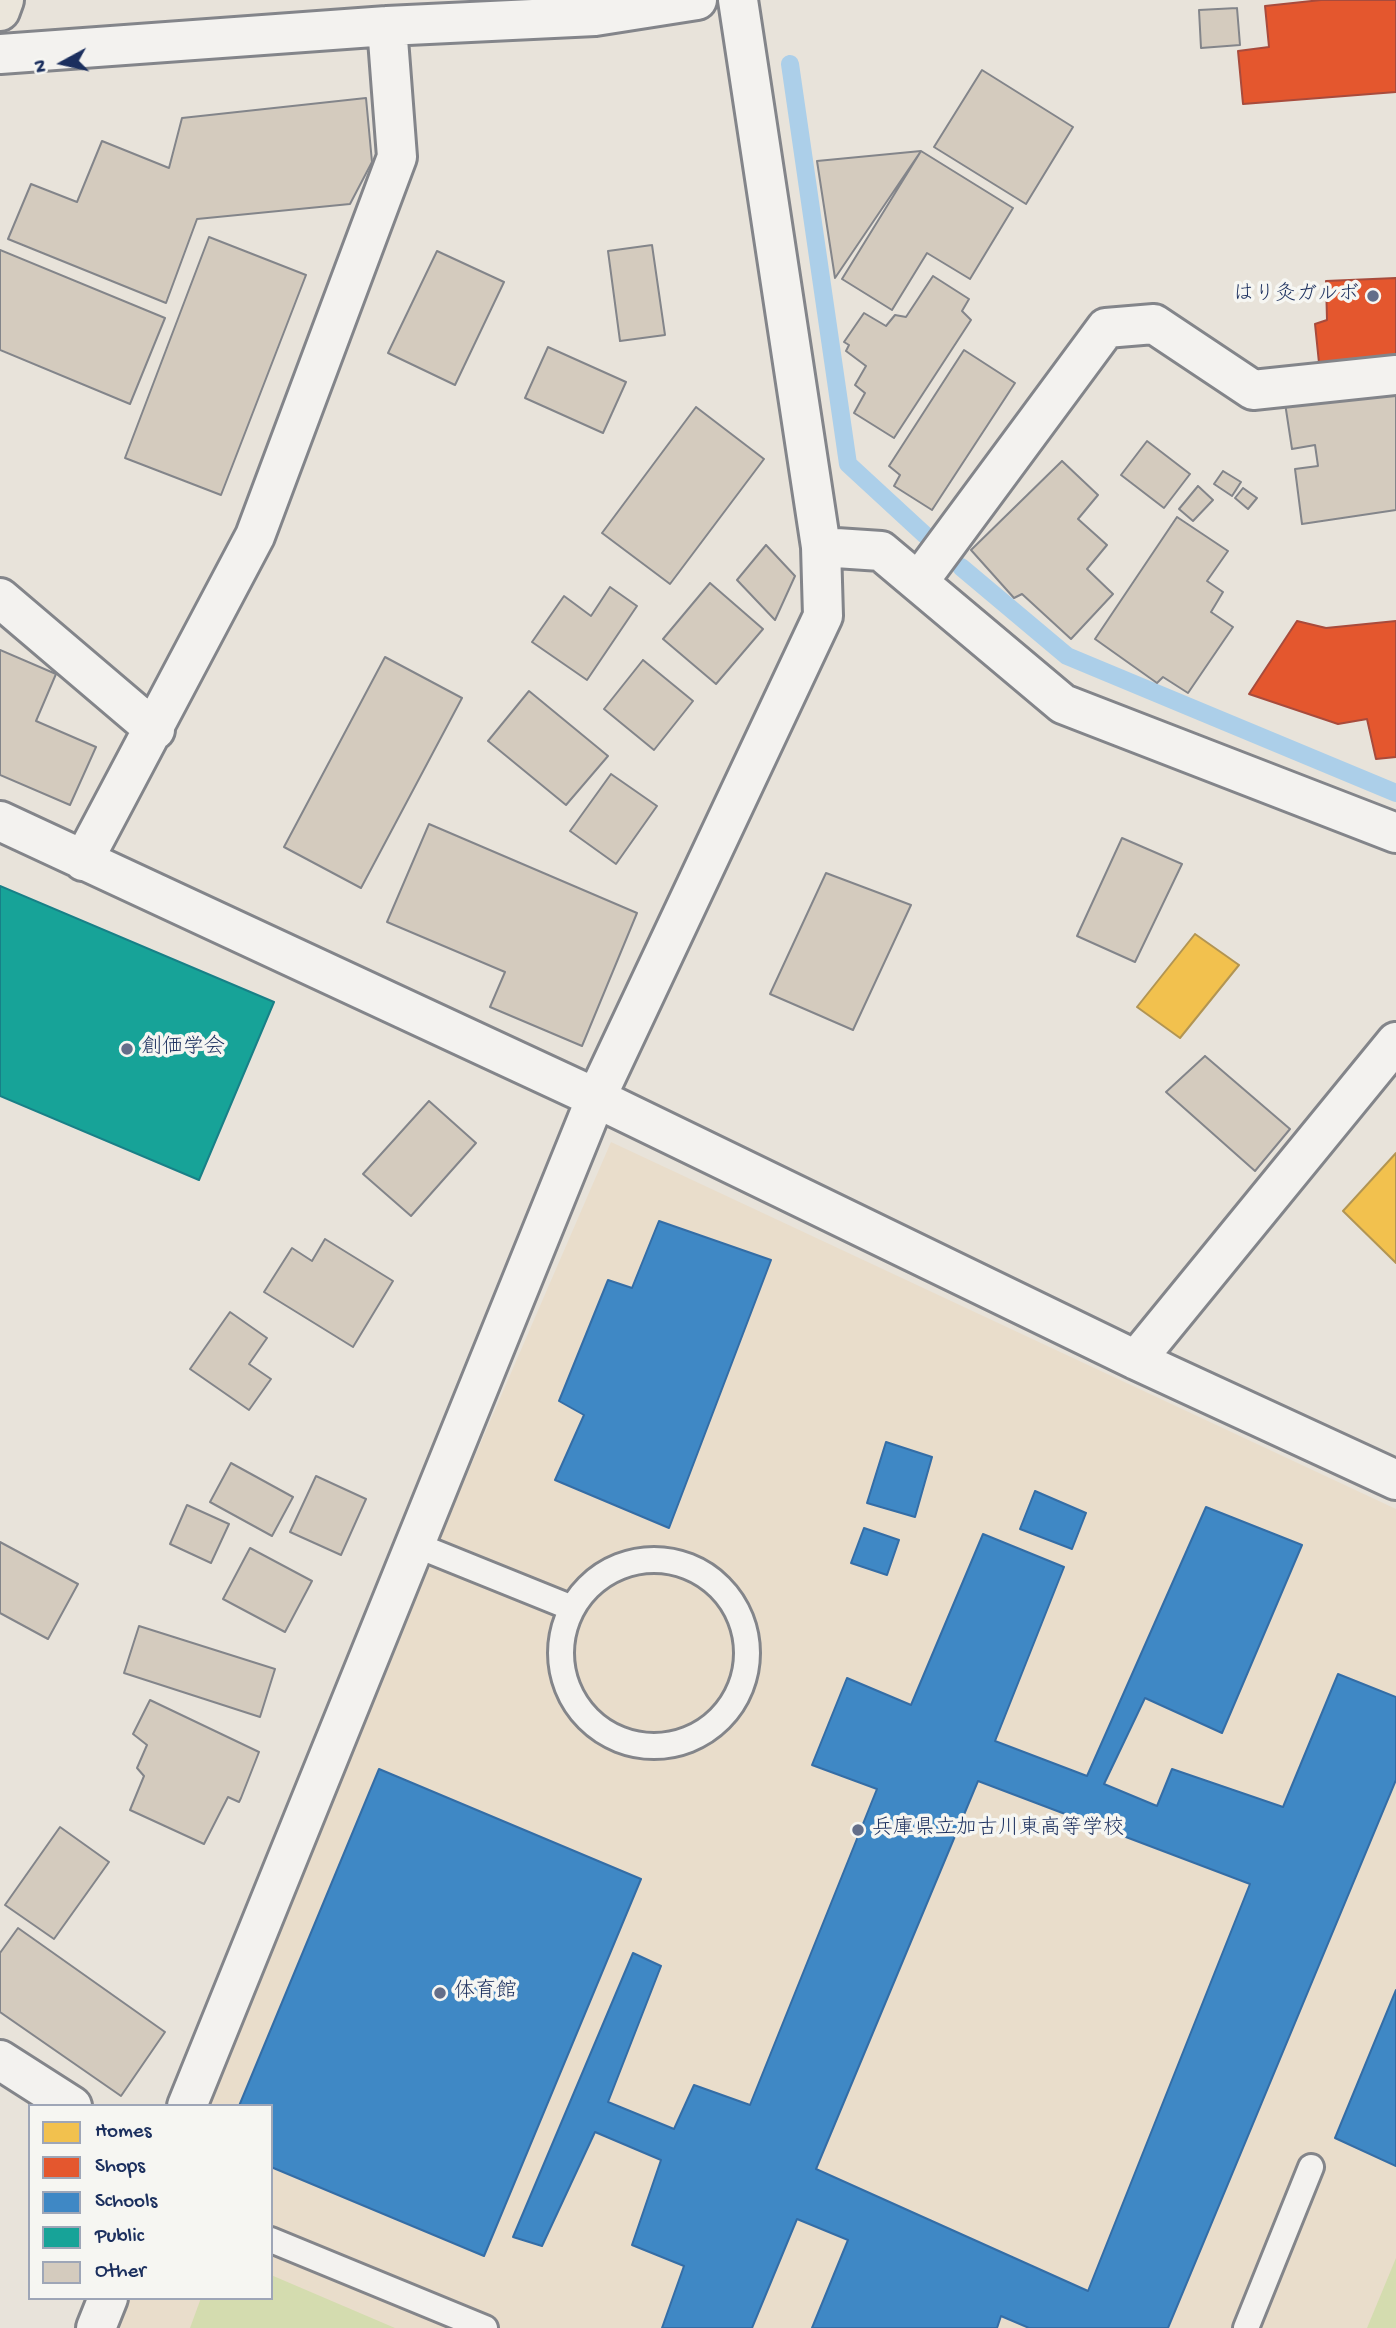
<!DOCTYPE html>
<html>
<head>
<meta charset="utf-8">
<style>
	body { margin:0 }
	#map { position:relative; width:1396px; height:2328px; overflow:hidden; background:#e8e3da; font-family:"Gochi Hand",sans-serif }
	canvas { display:block }
	.legend { position:absolute; left:28px; top:2104px; width:245px; height:196px; box-sizing:border-box; background:#f6f6f2; border:2px solid #9ea6b7; margin:0; padding:9px 12px; list-style:none; font-size:21px; color:#1b2f5e }
	.legend li { display:flex; align-items:center; gap:14px; height:35px }
	.legend b { width:35px; border:2px solid #9ea6b7 }
	.north { position:absolute; left:28px; top:28px; width:70px; height:70px; -webkit-text-stroke:5px #f6f6f2; paint-order:stroke; rotate:262deg; font-size:19px; font-weight:700; line-height:28px; text-align:center; color:#1b2f5e }
	.north::after { content:''; display:block; margin:auto; width:24px; height:32px; background:#1b2f5e; clip-path:polygon(50% 0,100% 100%,50% 72%,0 100%) }
</style>
</head>
<body>
<div id="map">
<canvas width="1396" height="2328"></canvas>
<ul class="legend">
<li><b style="height:19px;background:#f2c14e"></b>Homes</li>
<li><b style="height:19px;background:#e4572e"></b>Shops</li>
<li><b style="height:19px;background:#3f88c5"></b>Schools</li>
<li><b style="height:19px;background:#17a398"></b>Public</li>
<li><b style="height:19px;background:#d4cbbe"></b>Other</li>
</ul>
<div class="north">N</div>
</div>
<script>
const c = document.querySelector('canvas').getContext('2d');
c.lineJoin = 'round';
function fill(path, color) { c.fillStyle = color; c.fill(path, 'evenodd'); }
const shape = rows => new Path2D(rows.map(r => 'M' + r).join(''));
function trace(path, color, width, dash) { c.strokeStyle = color; c.lineWidth = width; c.lineCap = dash ? 'butt' : 'round'; c.setLineDash(dash || []); c.stroke(path); }
function drawText(font, color, halo, rows, align = 'center') {
  c.font = font + ' "Gochi Hand","Klee One",sans-serif'; c.lineWidth = 7; c.setLineDash([]); c.textBaseline = 'middle'; c.strokeStyle = halo; c.fillStyle = color; for (const [text, x, y, turn = 0] of rows) {
    c.save(); c.translate(x, y); c.rotate((+turn || 0) * Math.PI / 180); c.textAlign = isNaN(turn) ? turn : align; if (halo) c.strokeText(text, 0, 0); c.fillText(text, 0, 0); c.restore();
  }
}
const built = shape([
	[611,1142,1396,1509,1396,2328,115,2328,127,2298,271,2298,271,2106,205,2106,433,1553]
]);
const green = shape([
	[1396,2258,1396,2328,1367,2328],
	[271,2275,395,2328,190,2328,201,2298,271,2298]
]);
const homes = shape([
	[1195,934,1239,965,1180,1038,1137,1007,1195,934],
	[1396,1153,1396,1263,1343,1211,1396,1153]
]);
const shops = shape([
	[1321,0,1396,0,1396,92,1243,104,1238,51,1269,47,1265,6,1321,0],
	[1396,278,1396,359,1319,363,1315,324,1327,320,1326,281,1396,278],
	[1297,621,1326,628,1396,621,1396,757,1376,759,1367,719,1338,724,1249,694,1297,621]
]);
const schools = shape([
	[659,1221,771,1260,669,1528,555,1480,584,1415,559,1401,608,1280,632,1288,659,1221],
	[886,1442,932,1457,915,1517,867,1503,886,1442],
	[1035,1491,1086,1513,1072,1549,1020,1529,1035,1491],
	[1206,1507,1302,1545,1222,1733,1145,1698,1104,1784,1157,1806,1172,1769,1283,1807,1338,1674,1396,1697,1396,1780,1168,2328,1029,2328,1001,2316,997,2328,812,2328,848,2240,797,2219,752,2328,662,2328,684,2266,632,2245,661,2160,595,2132,542,2246,513,2237,633,1953,661,1966,608,2102,674,2129,694,2085,750,2105,877,1789,812,1765,847,1678,911,1705,983,1534,1064,1567,995,1741,1087,1776,1206,1507],
	[978,1781,1250,1884,1088,2291,816,2169,978,1781],
	[864,1528,899,1540,887,1575,851,1563,864,1528],
	[379,1769,641,1879,484,2256,271,2167,271,2106,239,2106,379,1769],
	[1396,1990,1396,2166,1335,2138,1396,1990]
]);
const public = shape([
	[0,886,274,1002,199,1180,0,1096,0,886]
]);
const stream = shape([
	[790,64,848,464,925,535],
	[961,567,1067,656,1396,793]
]);
const building = shape([
	[1237,8,1240,45,1201,48,1199,10,1237,8],
	[982,70,1073,127,1026,204,934,147,982,70],
	[366,98,372,162,350,204,197,219,166,303,8,239,31,184,77,202,102,141,169,168,182,118,366,98],
	[921,151,1013,208,970,279,927,253,892,310,842,279,921,151],
	[921,151,835,278,817,161,921,151],
	[209,237,306,275,221,495,125,458,209,237],
	[652,245,665,335,620,341,608,251,652,245],
	[0,250,165,318,130,404,0,350,0,250],
	[437,251,504,282,455,385,388,353,437,251],
	[933,276,969,299,962,311,971,320,894,438,854,413,865,393,855,385,866,366,846,351,849,345,844,342,864,313,886,326,895,315,906,317,933,276],
	[548,347,626,382,603,433,525,398,548,347],
	[964,350,1015,383,932,510,894,486,900,475,889,466,964,350],
	[1396,386,1396,510,1302,524,1295,469,1318,466,1315,445,1292,449,1285,403,1396,386],
	[696,407,764,459,670,584,602,533,696,407],
	[1147,441,1190,474,1164,508,1121,475,1147,441],
	[1062,461,1098,495,1078,519,1107,545,1087,569,1113,594,1071,639,1022,594,1014,598,971,550,1062,461],
	[1223,471,1241,482,1232,496,1214,484,1223,471],
	[1198,486,1213,500,1193,521,1179,509,1198,486],
	[1243,488,1257,498,1248,509,1235,498,1243,488],
	[1177,517,1228,551,1207,581,1223,592,1211,612,1233,627,1188,693,1163,677,1157,683,1095,639,1177,517],
	[766,545,795,576,775,620,737,580,766,545],
	[710,583,763,629,716,684,663,639,710,583],
	[610,587,637,606,587,680,532,642,564,596,591,616,610,587],
	[0,650,56,674,36,721,96,747,70,805,0,775,0,650],
	[385,657,462,698,361,888,284,847,385,657],
	[643,660,693,701,654,750,604,709,643,660],
	[529,691,608,756,566,805,488,741,529,691],
	[611,774,657,806,616,864,570,831,611,774],
	[429,824,637,913,582,1046,490,1007,505,972,387,922,429,824],
	[1122,838,1182,864,1135,962,1077,936,1122,838],
	[826,873,911,905,853,1030,770,994,826,873],
	[1205,1056,1290,1129,1255,1171,1166,1092,1205,1056],
	[429,1101,476,1143,411,1216,363,1174,429,1101],
	[325,1239,393,1281,353,1347,264,1292,292,1248,312,1261,325,1239],
	[230,1312,267,1338,249,1364,271,1379,249,1410,190,1369,230,1312],
	[231,1463,293,1497,272,1536,210,1502,231,1463],
	[316,1476,366,1499,341,1555,290,1532,316,1476],
	[187,1505,229,1524,211,1563,170,1544,187,1505],
	[0,1542,78,1584,48,1639,0,1613,0,1542],
	[250,1548,312,1581,285,1632,223,1599,250,1548],
	[139,1626,275,1669,260,1717,124,1673,139,1626],
	[150,1700,259,1752,241,1798,239,1802,228,1797,204,1844,130,1810,144,1776,137,1768,147,1745,133,1734,150,1700],
	[60,1827,109,1862,54,1939,5,1905,60,1827],
	[18,1928,165,2032,121,2096,0,2012,0,1953,18,1928]
]);
const service = shape([
	[416,1545,572,1608],
	'561 1653a93 93 0 1 1 186 0a93 93 0 1 1-186 0Z',
	[271,2240,485,2328],
	[1246,2328,1311,2167]
]);
const minor = shape([
	[0,54,387,26,595,16,697,0],
	[821,547,881,551,1063,704,1396,833],
	[919,581,1106,328,1154,324,1253,390,1396,375],
	[0,598,155,730],
	[0,821,596,1098,1136,1360,1396,1480],
	[83,861,255,536,397,157,387,26],
	[1136,1360,1396,1042],
	[0,2060,72,2106],
	[187,2106,596,1098,823,616,821,547,738,0],
	[96,2328,108,2298]
]);
const trunk = shape([
	[0,11,4,0]
]);
const markers = [
	[1373,296,7,"#636e89"],
	[127,1049,7,"#636e89"],
	[858,1830,7,"#636e89"],
	[440,1993,7,"#636e89"]
];
const poiNames = [
	["はり灸ガルボ",1359,296,"right"],
	["創価学会",141,1049],
	["兵庫県立加古川東高等学校",872,1830],
	["体育館",454,1993]
];
fill(built, '#e9ddcb');
fill(green, '#d4dcaf');
fill(homes, '#f2c14e');
trace(homes, '#b29553', 2);
fill(shops, '#e4572e');
trace(shops, '#a84b3c', 2);
fill(schools, '#3f88c5');
trace(schools, '#346da6', 2);
fill(public, '#17a398');
trace(public, '#188087', 2);
trace(stream, '#accfe9', 18);
fill(building, '#d4cbbe');
trace(building, '#83858a', 2);
trace(service, '#83858a', 30);
trace(minor, '#83858a', 44);
trace(trunk, '#83858a', 44);
trace(service, '#f3f2ef', 24);
trace(minor, '#f3f2ef', 38);
trace(trunk, '#ebe6db', 38);
for (const [x, y, r, color] of markers) { const dot = new Path2D(); dot.arc(x, y, r, 0, 2 * Math.PI); c.fillStyle = color; c.fill(dot); trace(dot, '#f6f6f2', 2.5); }
drawText('21px', '#1b2f5e', '#f6f6f2', poiNames, 'left');
</script>
</body>
</html>
